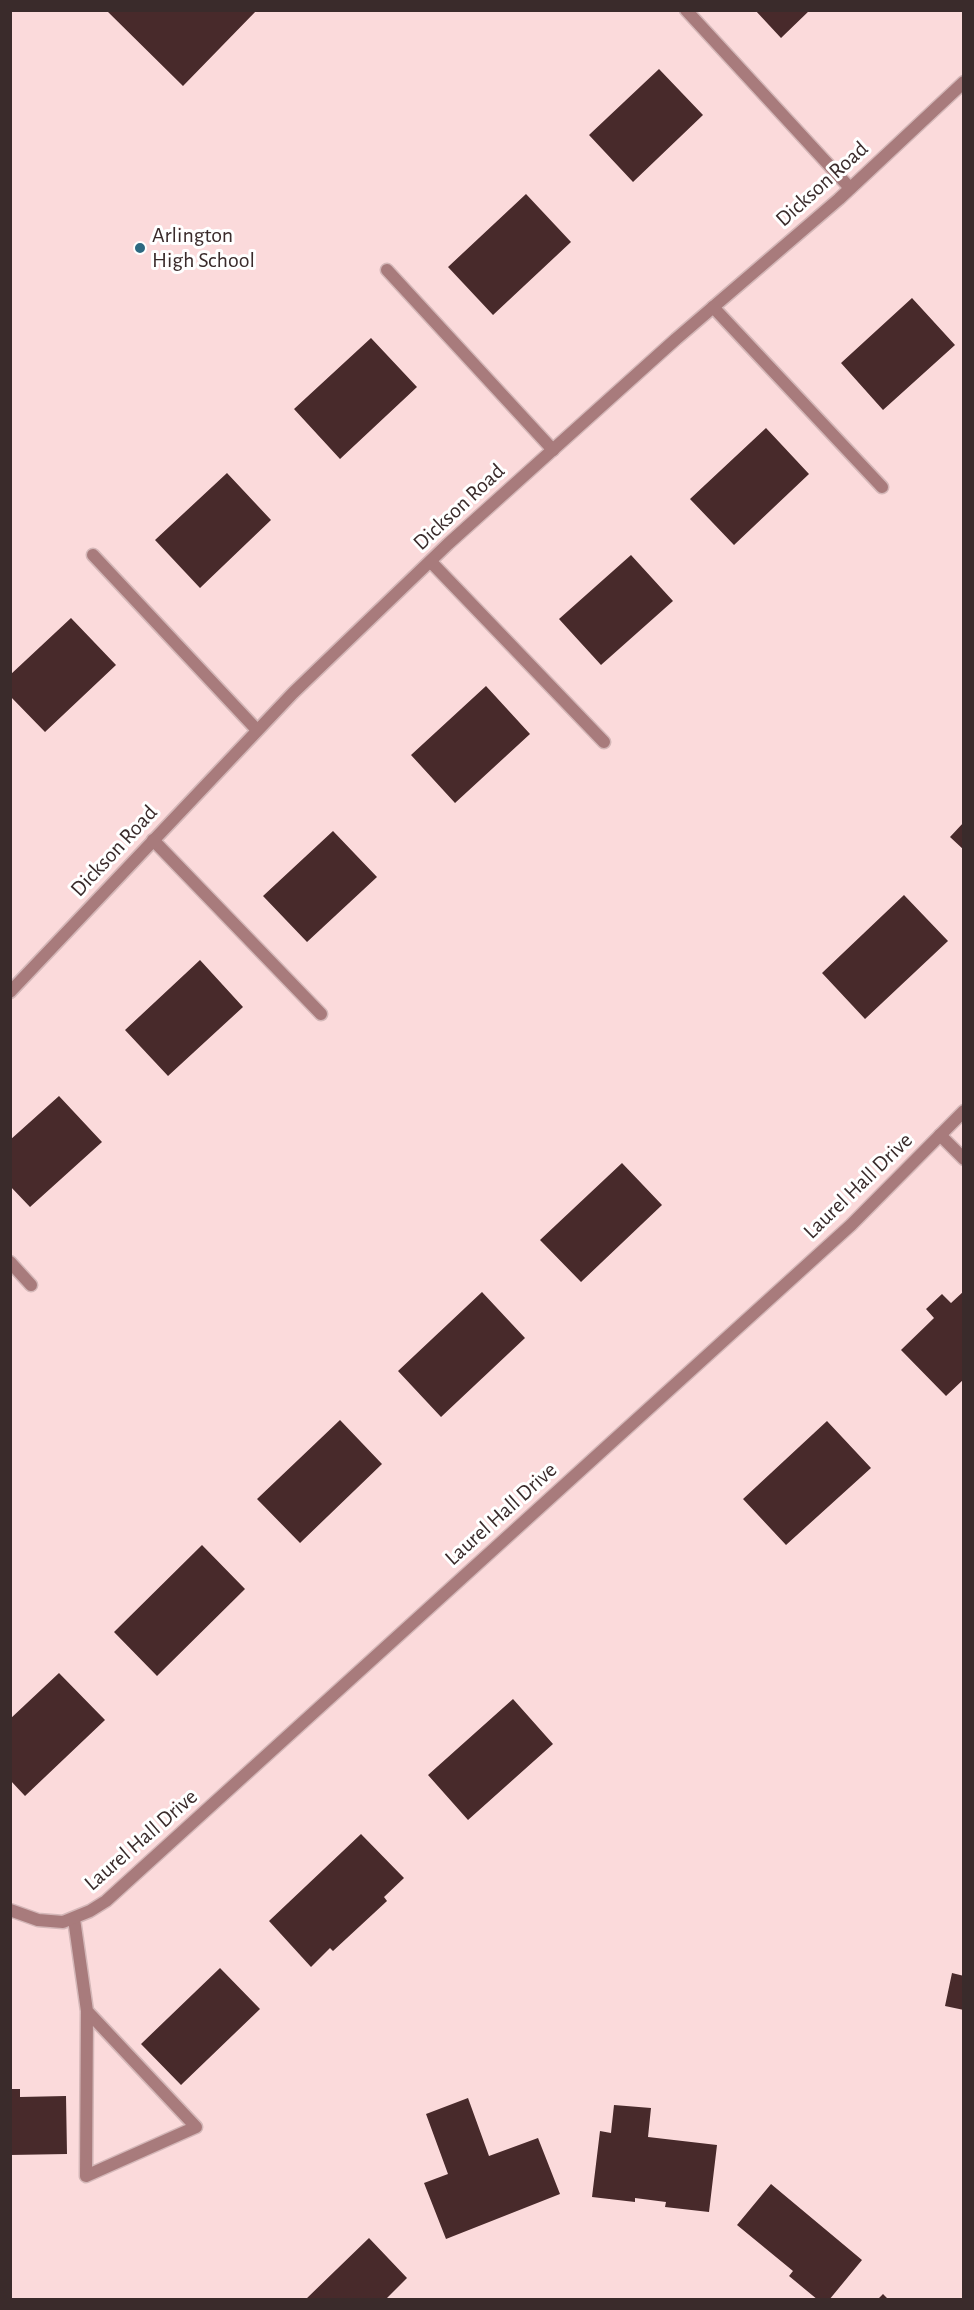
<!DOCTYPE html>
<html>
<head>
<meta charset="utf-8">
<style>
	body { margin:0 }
	#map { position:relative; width:974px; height:2310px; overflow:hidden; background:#fbdadb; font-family:"Alegreya Sans",sans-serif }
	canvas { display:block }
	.frame { position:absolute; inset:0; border:12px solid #3a2b2b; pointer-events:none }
</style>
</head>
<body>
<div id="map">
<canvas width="974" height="2310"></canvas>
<div class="frame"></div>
</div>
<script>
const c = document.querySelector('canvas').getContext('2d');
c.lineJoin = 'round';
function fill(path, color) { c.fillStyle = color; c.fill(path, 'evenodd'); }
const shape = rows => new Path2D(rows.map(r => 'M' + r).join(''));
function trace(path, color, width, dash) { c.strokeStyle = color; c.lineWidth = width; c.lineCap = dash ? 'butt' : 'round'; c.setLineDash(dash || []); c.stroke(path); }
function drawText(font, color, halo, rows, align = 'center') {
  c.font = font + ' "Alegreya Sans",sans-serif'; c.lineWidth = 6; c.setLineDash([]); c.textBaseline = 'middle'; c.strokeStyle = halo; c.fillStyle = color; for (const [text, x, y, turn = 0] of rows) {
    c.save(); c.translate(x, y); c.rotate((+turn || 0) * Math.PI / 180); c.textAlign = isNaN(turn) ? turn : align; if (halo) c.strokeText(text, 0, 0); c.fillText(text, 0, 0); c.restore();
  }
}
const building = shape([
	[106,10,257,10,183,86],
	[755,10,810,10,781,38],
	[659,69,703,115,633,182,589,135],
	[526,194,571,242,493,315,448,267],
	[912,298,955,345,883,410,841,363],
	[371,338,417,387,340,459,294,409],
	[766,428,809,474,734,545,690,499],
	[227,473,271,520,200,588,155,540],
	[631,555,673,601,601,665,559,619],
	[71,618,116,665,45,732,10,696,10,675],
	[486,686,530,734,455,803,411,755],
	[964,822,964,850,950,837],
	[333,831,377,877,307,942,263,896],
	[904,895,948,941,865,1019,822,973],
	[200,960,243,1007,168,1076,125,1030],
	[59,1096,102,1142,30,1207,10,1186,10,1140],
	[622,1163,662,1205,581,1282,540,1240],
	[964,1291,964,1379,946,1396,901,1350,934,1318,926,1309,942,1294,951,1303],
	[482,1292,525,1338,441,1417,398,1371],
	[340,1420,382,1464,300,1543,257,1499],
	[827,1421,871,1468,786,1545,743,1499],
	[202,1545,245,1589,157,1676,114,1632],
	[59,1673,105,1720,25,1796,10,1780,10,1719],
	[513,1699,553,1744,468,1820,428,1775],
	[361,1834,404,1878,384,1897,387,1901,333,1951,330,1948,311,1967,269,1921],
	[220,1968,260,2009,181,2085,141,2044],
	[952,1973,964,1976,964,2010,945,2006],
	[10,2089,20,2089,20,2097,66,2096,67,2154,10,2155],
	[468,2098,489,2156,538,2138,560,2194,446,2239,424,2183,448,2174,426,2114],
	[614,2105,651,2108,648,2137,717,2145,709,2212,665,2207,666,2202,635,2198,635,2202,592,2197,600,2131,611,2133],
	[771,2184,862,2260,829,2300,818,2300,789,2276,793,2271,737,2225],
	[369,2238,407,2278,385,2300,305,2300],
	[883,2294,889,2300,877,2300]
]);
const lane = shape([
	[686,10,850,188],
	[387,270,553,450],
	[713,307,882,487],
	[93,555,257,730],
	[431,562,604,742],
	[153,840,321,1014],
	[940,1135,964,1159],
	[10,1262,31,1285],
	[74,1919,87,2011,196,2127,86,2176,87,2011]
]);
const street = shape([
	[10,992,293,693,448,544,676,339,839,199,964,82],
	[10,1910,38,1920,63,1922,90,1911,106,1901,851,1225,964,1111]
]);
const markers = [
	[140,248,6,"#2d6981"]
];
const streetNames = [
	["Dickson Road",822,184,-42],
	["Dickson Road",459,507,-43],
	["Dickson Road",114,851,-47],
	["Laurel Hall Drive",858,1186,-44],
	["Laurel Hall Drive",501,1514,-42],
	["Laurel Hall Drive",141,1840,-41]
];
const poiNames = [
	["Arlington",152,235],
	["High School",152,260]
];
fill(building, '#482a2b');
trace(lane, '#d4b7b8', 15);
trace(street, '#d4b7b8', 15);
trace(lane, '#a87b7c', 12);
trace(street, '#a87b7c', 12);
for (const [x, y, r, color] of markers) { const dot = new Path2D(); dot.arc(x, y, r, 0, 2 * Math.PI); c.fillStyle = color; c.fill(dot); trace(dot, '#fff', 2); }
drawText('22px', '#3a2b2b', '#fff', streetNames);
drawText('22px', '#3a2b2b', '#fff', poiNames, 'left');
</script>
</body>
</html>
